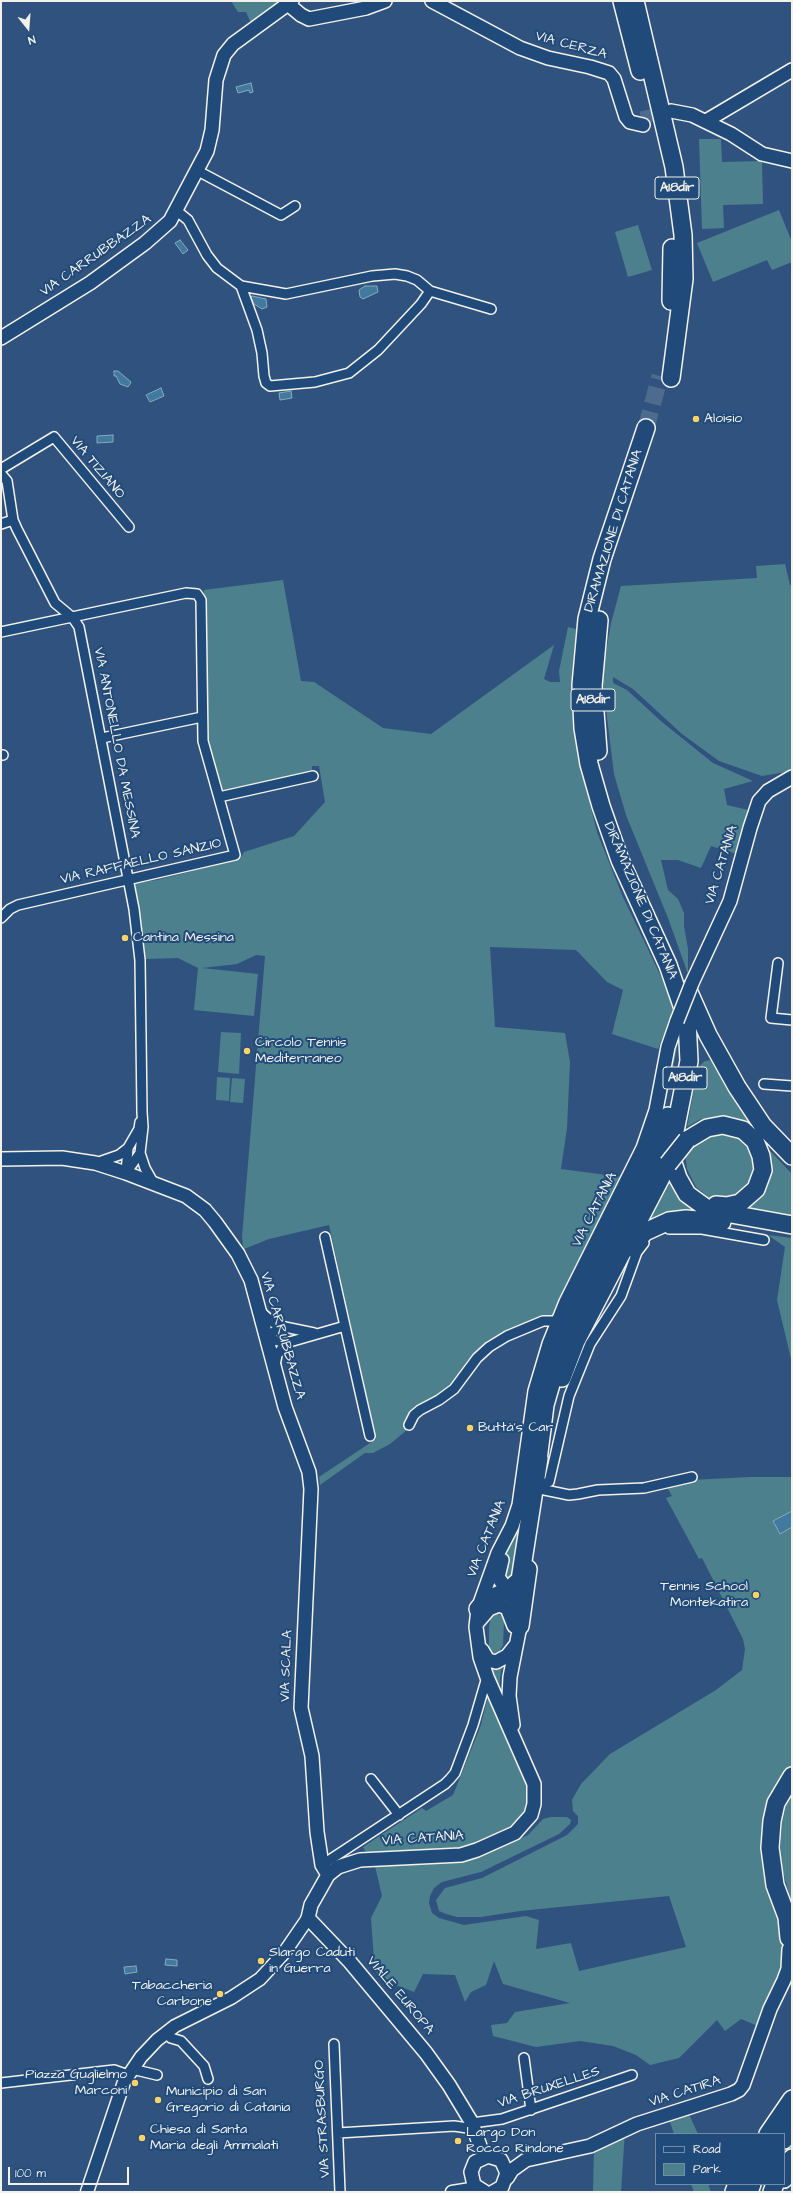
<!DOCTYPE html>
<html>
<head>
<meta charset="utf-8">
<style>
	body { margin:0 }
	#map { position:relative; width:793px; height:2193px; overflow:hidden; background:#2f537e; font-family:"Architects Daughter",sans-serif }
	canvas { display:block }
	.frame { position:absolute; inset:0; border:2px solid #f4f1e8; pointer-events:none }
	.legend { position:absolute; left:655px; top:2133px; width:130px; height:52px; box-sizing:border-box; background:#1f4a7a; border:1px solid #748da6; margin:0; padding:5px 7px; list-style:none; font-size:12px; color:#f4f1e8 }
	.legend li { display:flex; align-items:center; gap:8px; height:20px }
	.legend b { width:20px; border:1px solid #748da6 }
	.north { position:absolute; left:8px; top:8px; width:40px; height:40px; -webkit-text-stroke:3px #1f4a7a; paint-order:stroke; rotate:163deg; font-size:11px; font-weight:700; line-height:16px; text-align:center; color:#f4f1e8 }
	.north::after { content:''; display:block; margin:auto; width:14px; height:18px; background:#f4f1e8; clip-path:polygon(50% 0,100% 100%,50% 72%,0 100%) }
	.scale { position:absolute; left:8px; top:2167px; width:121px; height:18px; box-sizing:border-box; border:2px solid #f4f1e8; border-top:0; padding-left:5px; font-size:12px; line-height:14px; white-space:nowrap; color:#f4f1e8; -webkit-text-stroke:3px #1f4a7a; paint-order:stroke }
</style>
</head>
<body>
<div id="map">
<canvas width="793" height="2193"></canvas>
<div class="frame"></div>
<ul class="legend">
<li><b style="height:5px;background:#1f4a7a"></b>Road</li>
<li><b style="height:11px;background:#4c808d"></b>Park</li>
</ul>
<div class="north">N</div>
<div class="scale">100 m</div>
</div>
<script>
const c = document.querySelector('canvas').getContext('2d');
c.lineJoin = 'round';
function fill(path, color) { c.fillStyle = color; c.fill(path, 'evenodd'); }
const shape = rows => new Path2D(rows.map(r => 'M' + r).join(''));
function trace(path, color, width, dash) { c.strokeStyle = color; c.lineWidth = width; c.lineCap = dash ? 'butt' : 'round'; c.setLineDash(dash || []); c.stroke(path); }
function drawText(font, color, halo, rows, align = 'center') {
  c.font = font + ' "Architects Daughter",sans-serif'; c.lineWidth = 4; c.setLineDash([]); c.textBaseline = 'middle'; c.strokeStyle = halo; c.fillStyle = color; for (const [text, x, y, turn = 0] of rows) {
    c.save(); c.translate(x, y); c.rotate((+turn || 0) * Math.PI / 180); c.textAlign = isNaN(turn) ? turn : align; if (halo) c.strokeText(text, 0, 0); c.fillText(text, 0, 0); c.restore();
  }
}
const green = shape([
	[231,1,285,1,276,9,251,23,246,12,238,12],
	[699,139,721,139,722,162,762,161,763,204,723,205,724,228,702,229],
	[779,210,792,242,792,262,772,270,767,260,713,282,697,243],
	[638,225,652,270,628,277,615,232],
	[785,564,790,585,792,586,792,771,762,776,719,761,682,734,633,689,613,677,613,683,627,690,662,722,713,763,753,781,724,789,727,805,748,810,737,854,711,846,701,868,678,860,661,860,668,890,678,899,684,913,684,926,688,949,688,974,668,918,626,815,614,774,602,676,611,623,621,586,757,578,756,566],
	[283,580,301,681,314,682,383,728,431,734,554,645,544,679,550,682,560,682,559,671,568,627,576,629,572,673,574,731,581,768,597,832,622,895,676,1008,658,1049,612,1034,623,990,607,982,576,950,490,947,495,1027,565,1033,570,1062,567,1128,561,1169,622,1177,553,1317,491,1341,467,1361,449,1389,406,1423,407,1430,390,1444,373,1453,365,1453,320,1485,319,1477,376,1439,329,1225,269,1239,244,1249,243,1246,242,1237,265,956,256,955,237,964,202,968,258,974,254,1016,194,1010,198,968,178,958,146,959,135,883,157,880,240,859,244,852,294,836,325,802,319,766,312,766,312,771,225,791,220,790,207,740,204,590],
	[221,1032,241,1033,239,1074,218,1072],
	[677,1034,678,1042,672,1073,662,1116,653,1144,633,1191,567,1319,552,1359,541,1400,533,1471,517,1567,514,1577,507,1579,502,1576,501,1569,524,1505,536,1407,548,1357,563,1319,650,1144,659,1113],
	[712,1060,718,1063,759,1129,747,1121,725,1116,701,1119,687,1127,698,1067,705,1061],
	[217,1077,230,1078,229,1101,216,1100],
	[232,1078,245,1079,243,1103,230,1102],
	[722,1132,743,1138,759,1161,746,1195,712,1200,696,1187,687,1169,685,1153,701,1139],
	[760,1140,792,1174,792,1221,735,1209,756,1195],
	[671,1173,698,1212,640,1230],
	[768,1235,792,1238,792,1363,777,1300,785,1247],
	[750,1477,792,1477,792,1769,778,1789,777,1904,784,1960,783,1968,758,2026,741,2019,725,2031,717,2020,679,2058,650,2065,636,2055,613,2046,580,2041,536,2047,493,2036,491,2025,507,2023,515,2012,570,2003,503,1984,494,1961,486,1985,471,1992,465,2002,455,1975,423,1974,414,1992,378,1978,374,1960,371,1918,382,1896,375,1866,462,1859,495,1850,528,1835,543,1819,551,1817,567,1817,571,1820,570,1824,559,1834,481,1872,442,1882,434,1888,430,1896,429,1903,432,1913,439,1918,464,1925,526,1916,539,1920,536,1949,571,1943,579,1971,686,1947,669,1896,520,1911,481,1917,457,1917,446,1914,439,1911,436,1900,445,1888,482,1878,567,1835,578,1824,578,1816,573,1811,572,1800,581,1784,610,1754,716,1690,742,1670,745,1649,743,1639,702,1558,699,1559,666,1498,672,1496,667,1487,672,1484,691,1480],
	[497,1614,501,1615,504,1621,503,1645,499,1652,493,1654,489,1651,489,1626,491,1618],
	[503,1667,501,1671,499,1688,491,1669],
	[489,1692,527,1782,528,1805,524,1816,507,1833,476,1845,456,1850,367,1854,363,1847,422,1808,426,1811,453,1795,481,1725],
	[792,1794,792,1904,783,1872,780,1851,782,1823,786,1805],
	[688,2112,698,2134,674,2134,669,2119],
	[625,2130,621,2192,593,2192,594,2146],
	[691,2184,708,2184,711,2192,694,2192]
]);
const water = shape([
	[251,83,253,92,250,93,249,90,238,93,236,87,251,83],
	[180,240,188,250,183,254,175,243,180,240],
	[365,286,377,286,378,292,363,299,360,297,359,290,365,286],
	[252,296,266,299,267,307,262,309,254,304,251,297,252,296],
	[114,371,118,371,131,382,130,384,128,387,120,384,116,376,114,376,114,371],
	[161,388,164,396,150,402,146,395,161,388],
	[291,391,292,398,280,400,279,393,291,391],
	[113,435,113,442,97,443,97,436,113,435],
	[792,1511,792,1527,780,1534,773,1521,792,1511],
	[166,1959,177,1960,177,1966,165,1965,166,1959],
	[136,1966,137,1972,125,1974,124,1967,136,1966]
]);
const secondaryTunnel = shape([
	[641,118,671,111]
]);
const motorwayTunnel = shape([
	[646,428,660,376]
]);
const minor = shape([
	[198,171,281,215,295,206],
	[177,211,188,220,207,255,217,268,241,286],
	[430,291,421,304,378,350,349,373,315,382,270,386,266,383,264,376,262,353,257,330,241,286,286,294,372,276,395,274,407,276,417,280,430,291,491,309],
	[1,469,54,437,129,527],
	[1,474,7,481,13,520,17,529,55,603,73,618,79,627,134,909,140,960,142,1112,143,1127,140,1153,145,1168,154,1184],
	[1,524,13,520],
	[1,632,186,593,197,594,201,600,203,741,235,855,18,905,10,909,1,918],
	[102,738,202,717],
	[1,755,3,755],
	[219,797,313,776],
	[778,963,771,1018,792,1020],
	[764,1084,792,1086],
	[96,1163,119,1155,128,1148,139,1129,140,1122],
	[126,1173,128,1148],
	[126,1173,140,1153],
	[669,1229,702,1229,764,1240],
	[325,1237,345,1326],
	[260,1311,272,1322,280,1326,314,1333],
	[286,1328,275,1331,266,1338,286,1343,345,1326,370,1436],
	[275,1365,277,1355,286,1343],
	[409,1425,414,1415,420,1410,439,1400,454,1389,477,1358,489,1347,507,1336,543,1321,557,1321],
	[541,1484,549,1482,569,1396,590,1344,621,1296,637,1252,644,1243],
	[540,1489,569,1495,578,1494,598,1490,644,1488,692,1477],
	[371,1779,399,1815],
	[322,1865,445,1784,450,1779,455,1773,473,1725,487,1677],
	[166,2034,171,2038,181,2041,204,2066,208,2079],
	[334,2044,340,2192],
	[524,2058,531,2110],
	[132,2069,157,2075],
	[1,2083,114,2070,128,2075],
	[472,2123,502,2119,632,2075],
	[338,2133,454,2126,468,2128]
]);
const tertiary = shape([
	[87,2192,124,2082,141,2057,157,2040,175,2026,231,1998,260,1979,284,1953,308,1918],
	[452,2192,477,2188]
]);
const secondary = shape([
	[432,1,520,48,548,58,590,67,609,73,614,79,626,117,630,122,643,125],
	[289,5,301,15,309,19,366,8,385,1],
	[671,111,692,115,731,134,762,154,792,161],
	[706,121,792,70],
	[1,338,90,283,145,243,170,221,207,151,212,130,216,80,224,55,233,44,292,1],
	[692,983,730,901,750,828,759,801,768,791,792,777],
	[1,1159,62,1158,95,1163,126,1173,186,1196,205,1210,215,1222,238,1254,251,1280,285,1407,309,1472,311,1489,301,1708,312,1756,317,1832,322,1865,328,1875],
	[502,1560,498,1577,515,1602,520,1626,510,1677,509,1696,513,1725],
	[477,1623,489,1609,499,1605,507,1608,514,1626],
	[482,1650,488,1660,496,1662,507,1656,515,1646],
	[488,2156,481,2149,472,2123,449,2085,426,2053,350,1962,308,1918,311,1905,328,1875,338,1867,360,1860,461,1855,477,1850,515,1833,531,1815,534,1804,534,1784,487,1677,480,1657,476,1627,478,1609,498,1553,512,1526,519,1505,535,1391,549,1344,566,1302,643,1148,656,1110,668,1047,677,1021],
	[507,2178,512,2170,526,2160,590,2146,637,2124,731,2094,739,2090,743,2085,770,2009,784,1980,788,1969,789,1949],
	[485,2192,474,2185,471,2172,475,2162,488,2156,501,2160,507,2173,502,2187,493,2192]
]);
const motorway = shape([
	[622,1,640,71],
	[635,1,674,167,683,235,684,279,671,378],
	[671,301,672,248],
	[646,428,602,559,587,619,581,685,583,728,589,764,601,806,620,860,668,965,687,1020,689,1061,673,1141,673,1163,678,1178,687,1194,709,1210,792,1225],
	[598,751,593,686,599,620],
	[688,990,708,1035,737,1087,763,1126,792,1156],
	[687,1140,707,1128,723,1125,743,1130,755,1141,761,1156,763,1170,756,1189,740,1203,727,1206,716,1205],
	[630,1248,645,1232,669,1221,686,1219,722,1222],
	[562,1378,576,1341,668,1164],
	[537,1468,545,1405,566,1332,645,1176,657,1148,668,1116],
	[478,1609,486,1600,507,1591,520,1580,539,1458],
	[520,1626,528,1569],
	[789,1938,787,1917,775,1885,770,1848,772,1821,776,1803,792,1776],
	[768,2134,792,2099],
	[784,2140,792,2118],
	[784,2179,792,2158],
	[734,2192,737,2184],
	[749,2192,752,2184],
	[772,2192,775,2184]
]);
const secondaryBridge = shape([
	[677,1021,692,983]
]);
const motorwayBridge = shape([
	[668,1164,687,1140]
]);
const markers = [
	[696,419,4,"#ffd166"],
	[125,938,4,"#ffd166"],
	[247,1051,4,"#ffd166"],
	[470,1428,4,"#ffd166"],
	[756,1595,4,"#ffd166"],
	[261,1961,4,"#ffd166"],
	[220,1994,4,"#ffd166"],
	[135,2083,4,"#ffd166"],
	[158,2100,4,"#ffd166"],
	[142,2138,4,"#ffd166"],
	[458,2141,4,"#ffd166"]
];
const shields = [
	[677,188,44],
	[593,700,44],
	[685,1078,44]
];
const shieldNames = [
	["A18dir",677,188],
	["A18dir",593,700],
	["A18dir",685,1078]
];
const streetNames = [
	["VIA CERZA",571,46,15],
	["VIA CARRUBBAZZA",96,256,-35],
	["VIA TIZIANO",97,468,50],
	["DIRAMAZIONE DI CATANIA",614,531,-73],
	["VIA ANTONELLO DA MESSINA",116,743,79],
	["VIA RAFFAELLO SANZIO",141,862,-13],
	["VIA CATANIA",722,865,-73],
	["DIRAMAZIONE DI CATANIA",640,901,67],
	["VIA CATANIA",595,1210,-63],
	["VIA CARRUBBAZZA",282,1336,74],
	["VIA CATANIA",487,1539,-68],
	["VIA SCALA",287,1666,-88],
	["VIA CATANIA",423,1839,-4],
	["VIALE EUROPA",400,1996,50],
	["VIA BRUXELLES",549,2088,-18],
	["VIA CATIRA",685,2092,-18],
	["VIA STRASBURGO",323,2119,-93]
];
const poiNames = [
	["Aloisio",704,419],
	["Cantina Messina",133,938],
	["Circolo Tennis",255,1043],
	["Mediterraneo",255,1059],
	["Buttà's Car",478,1428],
	["Tennis School",748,1587,"right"],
	["Montekatira",748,1603,"right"],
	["Slargo Caduti",269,1953],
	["in Guerra",269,1969],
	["Tabaccheria",212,1986,"right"],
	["Carbone",212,2002,"right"],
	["Piazza Guglielmo",127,2075,"right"],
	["Marconi",127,2091,"right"],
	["Municipio di San",166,2092],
	["Gregorio di Catania",166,2108],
	["Chiesa di Santa",150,2130],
	["Maria degli Ammalati",150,2146],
	["Largo Don",466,2133],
	["Rocco Rindone",466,2149]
];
fill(green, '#4c808d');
fill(water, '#42799f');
trace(water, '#89a9bc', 1);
trace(secondaryTunnel, '#4d6b8e', 13, [13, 6]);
trace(motorwayTunnel, '#4d6b8e', 17, [17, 8]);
trace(minor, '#f4f1e8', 12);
trace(tertiary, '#f4f1e8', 15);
trace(secondary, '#f4f1e8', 16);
trace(motorway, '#f4f1e8', 20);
trace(minor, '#1f4a7a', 9);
trace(tertiary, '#1f4a7a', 12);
trace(secondary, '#1f4a7a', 13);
trace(motorway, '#1f4a7a', 17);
trace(secondaryBridge, '#f4f1e8', 16, []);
trace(motorwayBridge, '#f4f1e8', 20, []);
trace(secondaryBridge, '#1f4a7a', 13);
trace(motorwayBridge, '#1f4a7a', 17);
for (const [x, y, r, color] of markers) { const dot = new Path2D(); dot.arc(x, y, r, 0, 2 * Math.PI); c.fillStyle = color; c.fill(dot); trace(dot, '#1f4a7a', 1.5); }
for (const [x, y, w] of shields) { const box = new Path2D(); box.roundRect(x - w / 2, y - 11, w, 22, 3); c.fillStyle = '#1f4a7a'; c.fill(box); trace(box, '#f4f1e8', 1); }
drawText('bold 13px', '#f4f1e8', null, shieldNames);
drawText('14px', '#f4f1e8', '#1f4a7a', streetNames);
drawText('14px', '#f4f1e8', '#1f4a7a', poiNames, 'left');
</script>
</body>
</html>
